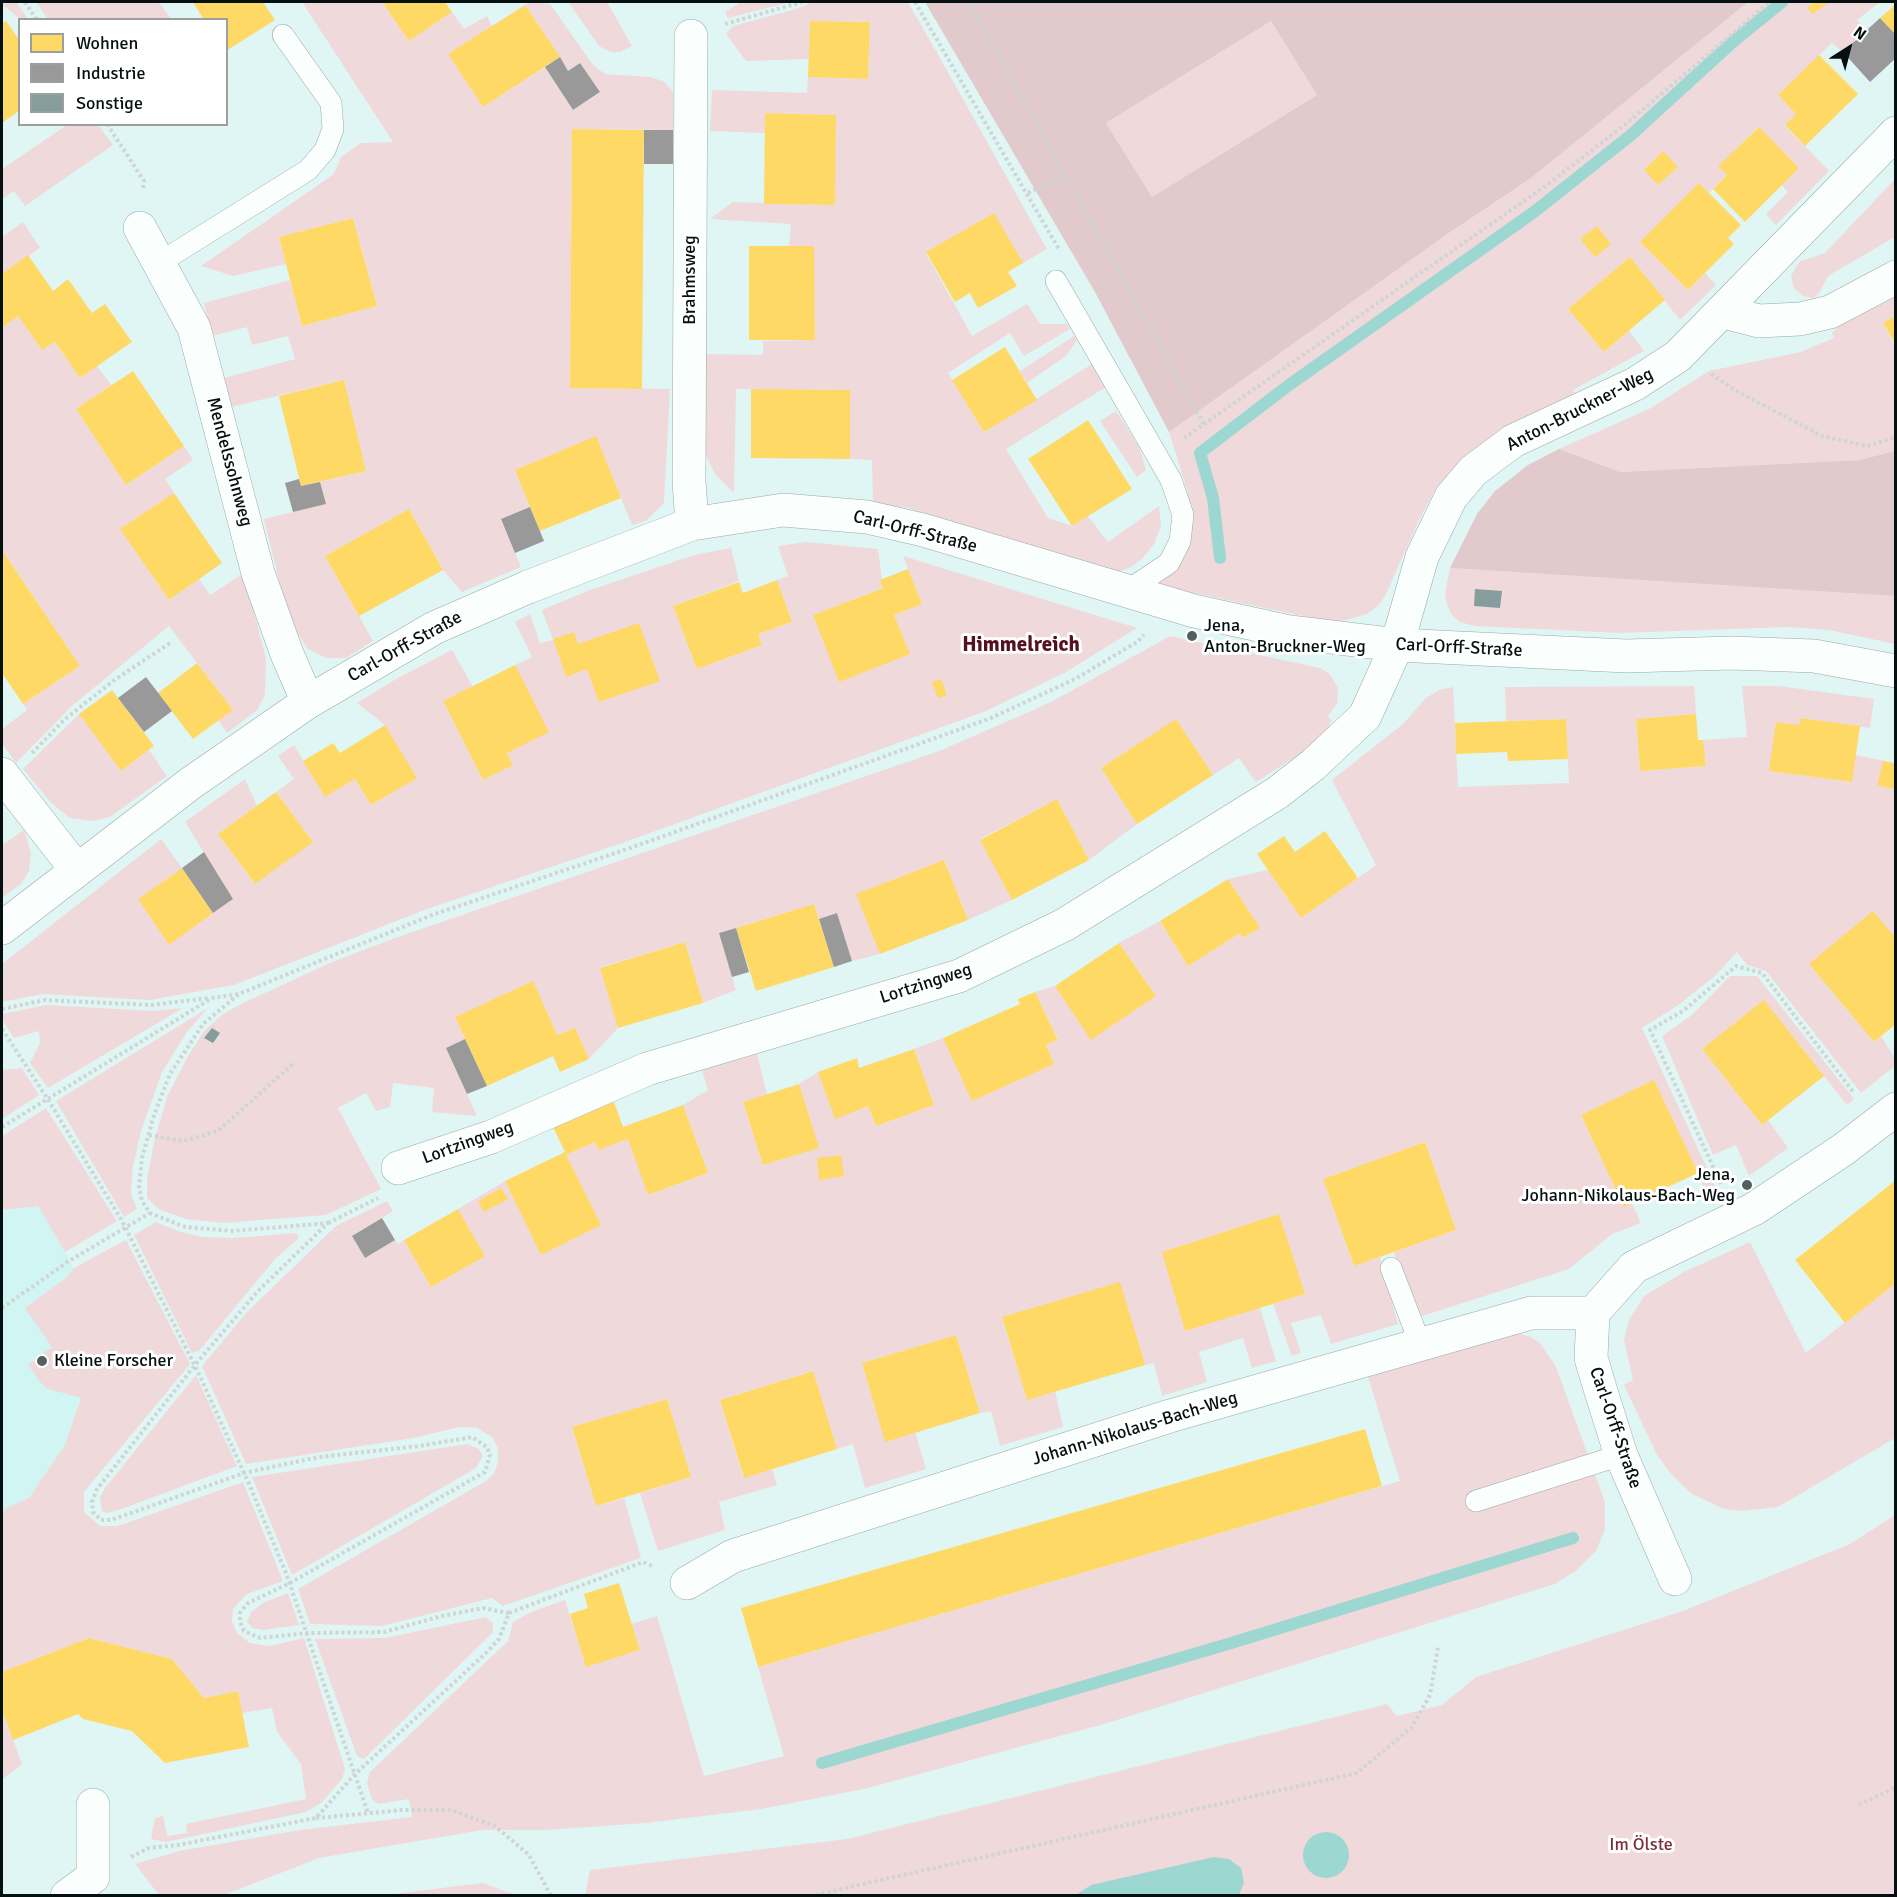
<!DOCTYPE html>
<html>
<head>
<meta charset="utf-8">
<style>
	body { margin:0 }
	#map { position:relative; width:1897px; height:1897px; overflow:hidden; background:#e0f6f4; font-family:Signika,sans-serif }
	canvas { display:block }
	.frame { position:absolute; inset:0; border:3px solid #041110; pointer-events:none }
	.legend { position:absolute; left:18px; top:18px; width:210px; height:108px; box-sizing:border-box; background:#fff; border:2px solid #9ba09f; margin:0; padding:8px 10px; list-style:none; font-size:18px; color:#041110 }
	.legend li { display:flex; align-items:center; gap:12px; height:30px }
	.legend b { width:30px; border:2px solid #9ba09f }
	.north { position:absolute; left:1819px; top:18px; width:60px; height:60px; -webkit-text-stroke:4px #fff; paint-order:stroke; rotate:36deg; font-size:16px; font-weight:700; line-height:24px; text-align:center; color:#041110 }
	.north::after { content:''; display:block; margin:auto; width:21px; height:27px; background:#041110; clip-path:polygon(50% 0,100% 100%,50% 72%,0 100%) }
</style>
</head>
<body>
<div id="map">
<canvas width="1897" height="1897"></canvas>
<div class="frame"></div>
<ul class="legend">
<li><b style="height:16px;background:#ffd966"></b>Wohnen</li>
<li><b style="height:16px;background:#999"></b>Industrie</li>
<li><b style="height:16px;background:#859d9c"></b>Sonstige</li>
</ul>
<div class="north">N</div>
</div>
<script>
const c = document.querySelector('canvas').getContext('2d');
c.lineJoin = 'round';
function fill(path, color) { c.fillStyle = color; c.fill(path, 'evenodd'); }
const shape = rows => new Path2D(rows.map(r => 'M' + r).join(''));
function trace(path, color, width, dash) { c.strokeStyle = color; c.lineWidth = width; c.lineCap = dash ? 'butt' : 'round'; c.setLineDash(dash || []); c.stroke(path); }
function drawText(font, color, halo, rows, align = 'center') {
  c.font = font + ' Signika,sans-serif'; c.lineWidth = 6; c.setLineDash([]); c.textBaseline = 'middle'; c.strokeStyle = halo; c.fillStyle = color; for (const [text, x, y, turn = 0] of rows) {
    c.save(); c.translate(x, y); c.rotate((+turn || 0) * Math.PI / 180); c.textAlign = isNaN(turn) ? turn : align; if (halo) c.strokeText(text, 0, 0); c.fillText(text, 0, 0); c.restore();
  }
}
const built = shape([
	[38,1206,74,1268,66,1278,81,1398,65,1445,29,1498,2,1510,2,1210]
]);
const green = shape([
	[2,2,16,2,28,19,20,19,4,6,2,8],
	[36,2,159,2,171,19,48,19],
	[302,2,382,2,409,41,452,12,464,29,487,16,492,26,483,107,545,67,573,110,600,93,580,63,568,71,525,5,530,2,550,4,593,65,605,74,650,77,663,81,673,91,673,130,572,129,570,388,670,389,664,503,646,521,632,525,596,437,515,470,530,507,501,520,521,567,462,592,443,570,409,509,325,556,373,641,346,658,326,658,308,649,296,631,281,588,264,519,325,504,320,482,366,471,343,380,231,407,224,378,295,359,288,336,252,345,247,327,212,336,204,303,290,280,302,326,377,306,353,218,279,237,286,264,233,276,201,266,334,174,341,157,361,143,393,142],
	[568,2,607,2,632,46,620,52,611,52,599,46],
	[741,2,791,2,728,18,725,12],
	[813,2,908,2,940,58,1047,249,1023,263,926,253,972,336,1027,304,1040,324,1067,324,1070,329,1024,356,1010,333,948,373,984,432,1092,364,1106,387,1006,449,1048,518,1072,526,1088,516,1108,542,1159,506,1161,526,1154,544,1143,558,1131,567,1116,573,908,508,873,503,872,460,850,459,850,390,736,389,734,493,715,474,706,456,706,354,763,355,763,341,814,340,814,247,789,247,791,224,710,219,733,202,834,205,836,115,766,113,765,133,710,131,712,90,807,93,808,77,868,79,870,22,810,21,809,59,746,61,726,34,733,26,796,9],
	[1748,2,1880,2,1857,20,1866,31,1843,52,1832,43,1778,95,1796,114,1785,126,1829,171,1776,225,1766,214,1788,192,1782,185,1799,168,1758,127,1719,166,1727,175,1709,193,1699,183,1640,242,1688,290,1705,273,1716,285,1680,320,1630,257,1568,309,1604,352,1629,331,1644,351,1573,390,1576,394,1504,427,1462,459,1436,488,1420,518,1386,594,1380,604,1367,614,1342,621,1326,621,1156,585,1178,567,1191,512,1187,490,1169,432,1446,235,1531,178],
	[1271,21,1317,95,1152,197,1106,123],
	[67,125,98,125,113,145,25,206,14,191,2,199,2,169],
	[1895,179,1895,237,1828,276,1819,293,1814,298,1803,296,1794,288,1791,276,1799,262,1825,253],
	[23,222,40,248,2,274,2,237],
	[1895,294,1895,315,1883,323,1895,345,1895,451,1859,460,1620,472,1559,449,1649,409,1709,371,1801,352,1834,338,1832,333,1839,325],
	[18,316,42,350,55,342,80,378,97,366,112,386,76,409,126,485,184,446,193,460,165,479,174,493,121,530,169,600,199,579,210,595,244,573,266,659,265,695,257,710,227,733,218,720,232,709,169,626,72,706,16,763,2,744,2,729,27,710,23,704,80,666,2,550,2,328],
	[1074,336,1077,340,1066,356,1027,383,1020,371],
	[1116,411,1139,447,1146,470,1137,477,1100,421],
	[806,542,878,549,883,588,813,615,909,654,894,615,922,604,903,556,1137,628,1066,672,986,711,628,841,427,909,234,985,150,1000,42,994,2,1002,2,964,161,839,182,868,138,899,169,944,233,899,185,822,245,779,257,806,218,834,254,883,312,842,276,792,294,779,278,756,294,745,325,797,355,779,371,805,416,778,385,725,357,703,396,679,452,650,473,687,443,701,483,780,513,764,507,753,515,665,532,657,515,622,530,614,540,643,553,640,542,610,590,590,694,555,731,548,739,581,673,606,697,669,762,645,758,634,792,622,777,580,788,576,778,546],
	[1450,568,1895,596,1895,644,1829,630,1787,627,1620,633,1475,626,1460,622,1452,615,1447,605,1445,594],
	[1170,636,1320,668,1330,674,1338,688,1337,704,1328,716,1332,720,1328,728,1305,751,1256,782,1239,758,1213,775,1176,720,1101,768,1137,824,1089,860,1057,799,980,839,1012,900,968,920,944,860,857,894,880,954,852,961,837,913,819,919,814,904,719,933,736,990,703,1003,685,942,601,967,618,1028,589,1059,575,1028,557,1035,533,982,455,1017,465,1039,446,1048,477,1116,432,1112,434,1088,393,1083,390,1107,376,1111,366,1093,338,1108,381,1189,326,1215,223,1223,186,1219,158,1209,147,1198,147,1179,155,1138,167,1097,188,1056,205,1030,223,1014,243,1003,332,962,395,938,942,750,1051,702],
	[1694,686,1696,714,1636,719,1640,771,1706,766,1703,740,1747,737,1742,686,1779,686,1874,699,1870,728,1800,718,1799,725,1770,771,1851,782,1855,755,1895,763,1895,938,1809,964,1874,1042,1881,1036,1895,1058,1895,1066,1861,1093,1766,971,1747,965,1737,952,1715,976,1677,1006,1642,1028,1718,1192,1708,1196,1654,1081,1581,1115,1624,1206,1632,1204,1641,1223,1612,1234,1569,1269,1416,1318,1394,1252,1456,1230,1425,1142,1323,1179,1354,1266,1380,1257,1398,1324,1331,1344,1321,1315,1291,1323,1301,1353,1292,1356,1273,1304,1304,1294,1279,1214,1162,1252,1260,1308,1276,1361,1252,1368,1243,1338,1199,1352,1207,1382,1162,1396,1154,1363,1145,1365,1002,1318,1027,1399,1055,1391,1063,1427,1000,1446,991,1411,980,1413,956,1335,862,1363,885,1441,915,1432,926,1469,865,1488,853,1444,837,1449,812,1371,720,1400,743,1477,772,1469,777,1485,719,1502,725,1530,658,1551,640,1493,691,1477,667,1399,572,1428,596,1506,624,1498,641,1558,503,1606,492,1598,382,1626,310,1624,298,1589,486,1481,494,1473,498,1463,498,1448,492,1437,477,1428,460,1427,413,1438,246,1464,202,1366,247,1312,336,1226,387,1201,393,1211,352,1236,365,1258,395,1240,398,1244,404,1240,431,1287,485,1256,458,1209,505,1181,541,1254,566,1155,595,1142,598,1150,628,1139,649,1195,708,1173,683,1105,708,1090,702,1070,757,1054,767,1095,743,1102,763,1165,818,1148,799,1084,818,1072,835,1118,868,1106,876,1126,934,1105,914,1049,943,1038,1054,1064,1046,1044,1058,1039,1035,992,1055,986,1091,1039,1156,996,1119,943,1160,921,1188,966,1240,933,1244,938,1259,928,1228,879,1268,870,1301,918,1376,865,1332,780,1403,724,1426,698,1439,690,1453,687,1458,787,1569,783,1566,719,1506,721,1505,687],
	[79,714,121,771,149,750,167,776,110,817,94,821,70,818,51,803,23,769],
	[24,830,31,853,29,871,21,884,2,898,2,845],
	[1730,976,1757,976,1854,1099,1847,1105,1764,1001,1702,1049,1762,1125,1768,1120,1788,1148,1749,1176,1736,1145,1713,1155,1662,1036,1692,1015],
	[46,1005,151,1011,183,1008,48,1088,30,1063,40,1043,39,1031,14,1038,2,1020,2,1014],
	[208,1008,187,1032,162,1072,141,1131,133,1167,131,1193,137,1209,124,1217,56,1101],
	[22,1068,39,1095,2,1119,2,1070],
	[46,1108,117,1221,65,1252,38,1206,2,1210,2,1136],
	[156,1222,178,1231,202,1237,233,1238,296,1233,299,1238,275,1259,199,1351,192,1353,134,1235],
	[126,1240,190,1364,84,1492,84,1512,100,1526,118,1526,243,1482,283,1581,247,1594,233,1609,232,1621,237,1633,250,1643,270,1646,304,1638,345,1769,342,1779,321,1803,306,1812,166,1842,151,1839,155,1818,163,1816,167,1836,187,1833,186,1824,306,1799,301,1764,277,1732,272,1708,242,1713,238,1691,204,1698,172,1659,89,1638,2,1672,2,1510,29,1498,65,1445,81,1398,45,1388,28,1365,52,1347,25,1308,66,1278,74,1268],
	[1750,1242,1806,1353,1895,1283,1895,1438,1778,1507,1742,1511,1724,1509,1692,1494,1672,1475,1657,1455,1624,1385,1633,1380,1624,1340,1629,1320,1644,1296,1684,1272],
	[1514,1333,1529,1336,1540,1343,1556,1367,1605,1502,1605,1529,1596,1551,1577,1570,1555,1584,1104,1724,864,1789,761,1809,646,1823,547,1830,482,1830,319,1858,224,1895,159,1895,135,1864,179,1851,300,1830,412,1817,409,1799,378,1804,372,1799,367,1783,370,1772,508,1641,513,1622,531,1612,565,1600,586,1666,640,1650,632,1624,657,1616,704,1776,784,1756,758,1667,1400,1481,1367,1374],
	[196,1375,237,1466,119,1510,107,1513,102,1511,100,1497,105,1488],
	[468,1444,479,1449,483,1456,476,1468,292,1575,252,1477],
	[1895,1515,1895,1895,585,1896,590,1870,847,1839,1387,1704,1397,1716,1442,1705,1476,1677,1683,1611,1850,1544],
	[288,1593,299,1625,263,1630,253,1628,247,1622,251,1612,263,1603],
	[486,1617,493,1623,493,1632,364,1759,357,1756,315,1639,385,1638],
	[2,1710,22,1764,2,1780],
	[483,1883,515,1895,384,1895]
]);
const forest = shape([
	[925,2,1748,2,1531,178,1446,235,1169,432,1095,292],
	[1271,21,1317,95,1152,197,1106,123],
	[1559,449,1620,472,1859,460,1895,451,1895,596,1450,568,1477,514,1495,491,1528,465]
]);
const water = shape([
	'1303 1855a23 23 0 1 1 46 0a23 23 0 1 1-46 0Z',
	[1214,1857,1229,1859,1241,1868,1244,1883,1239,1895,1076,1895,1091,1885]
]);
const homes = shape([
	[193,2,263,2,275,20,226,51,226,20,204,20],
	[382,2,445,2,452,12,409,41],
	[1815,2,1829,2,1813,14,1807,8],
	[1896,4,1896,35,1880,18],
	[525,5,560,57,483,107,448,54],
	[6,21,20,41,20,110,2,123,2,24],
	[810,21,870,22,868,79,808,77],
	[1819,55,1858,94,1805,146,1785,125,1796,114,1778,95],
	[765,113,836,115,835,205,764,204],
	[1759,127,1799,168,1745,222,1713,189,1727,175,1718,166],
	[572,129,644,130,642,389,570,388],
	[1663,151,1678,167,1658,185,1644,170],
	[1699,183,1741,225,1728,238,1734,244,1688,290,1640,242],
	[994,213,1023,263,1008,272,1017,286,978,308,970,293,955,302,926,252],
	[353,218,377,306,302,326,279,237],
	[1597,226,1611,244,1595,257,1580,239],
	[749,246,814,246,815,340,749,340],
	[28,255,53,291,68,279,92,313,105,304,132,342,80,378,55,342,42,350,18,316,2,328,2,274],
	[1630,257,1665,300,1604,352,1568,309],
	[1896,315,1896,345,1883,323],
	[1005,347,1037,400,984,432,952,380],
	[133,371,184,446,126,485,76,409],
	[344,380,366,471,301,486,279,396],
	[751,389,850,390,850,459,751,458],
	[1088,420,1132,489,1072,526,1028,459],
	[596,436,621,498,540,531,515,470],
	[174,493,222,563,169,600,120,529],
	[409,509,443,570,359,616,325,556],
	[2,550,80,666,23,704,2,673],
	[908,569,922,604,894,615,910,654,839,682,813,615,883,588,880,580],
	[777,580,792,622,758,634,762,645,697,669,673,606,739,582,743,593],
	[639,623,660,681,599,702,587,669,566,677,553,639,574,632,578,644],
	[197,663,233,710,193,739,158,693],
	[515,665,549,732,507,753,513,765,483,780,443,701],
	[941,679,947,695,938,698,932,682],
	[112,690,154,746,121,771,79,714],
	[1696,714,1698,740,1703,740,1706,766,1640,771,1636,719],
	[1800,718,1860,726,1852,782,1769,771,1776,722,1799,725],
	[1176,719,1213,775,1137,824,1101,768],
	[1566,719,1568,759,1508,761,1507,752,1456,754,1455,723],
	[385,725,417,778,371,805,355,779,325,797,303,761,333,743,340,753],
	[1883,761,1896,764,1894,789,1877,785],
	[276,792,313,842,255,884,218,834],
	[1057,799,1089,860,1012,900,980,840],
	[1325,831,1358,878,1301,918,1257,854,1284,836,1295,852],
	[944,860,968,920,880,954,856,894],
	[182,868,213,913,169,945,138,899],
	[1228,879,1260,928,1243,938,1240,933,1188,966,1160,921],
	[814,904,834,967,756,991,736,928],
	[1873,911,1896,938,1896,1024,1874,1042,1809,964],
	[685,942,703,1003,618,1028,600,968],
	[1119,943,1156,996,1091,1040,1055,986],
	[533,981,557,1035,575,1028,589,1059,560,1072,553,1056,487,1086,455,1017],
	[1035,992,1058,1040,1046,1044,1054,1064,972,1101,943,1038,1020,1004,1018,999],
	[1764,1000,1824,1076,1762,1125,1702,1049],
	[914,1049,934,1105,876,1126,868,1106,835,1119,818,1072,857,1058,859,1068],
	[1654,1080,1698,1173,1624,1207,1581,1115],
	[799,1084,819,1148,763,1165,743,1102],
	[614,1102,623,1127,683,1105,708,1173,648,1195,628,1139,598,1150,595,1142,566,1155,601,1225,541,1255,505,1181,565,1152,552,1125],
	[1425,1142,1456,1230,1354,1266,1323,1179],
	[841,1155,844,1176,819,1180,817,1158],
	[1896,1180,1896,1283,1845,1323,1795,1260],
	[501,1188,508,1199,484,1212,478,1201],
	[458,1209,485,1256,431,1287,404,1240],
	[1279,1214,1305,1294,1185,1331,1162,1252],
	[1120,1282,1145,1365,1027,1400,1002,1317],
	[956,1335,980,1413,885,1442,862,1363],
	[813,1371,837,1449,744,1478,720,1400],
	[667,1399,691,1477,596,1506,572,1427],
	[1365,1429,1382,1486,758,1667,741,1608],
	[619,1583,640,1650,586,1667,570,1614,588,1608,584,1594],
	[89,1638,172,1659,204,1698,238,1691,249,1747,165,1763,132,1731,83,1719,78,1714,13,1740,2,1710,2,1672]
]);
const industry = shape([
	[1880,18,1896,35,1896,58,1870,82,1843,52],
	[560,57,568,71,580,63,600,92,573,110,545,67],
	[644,130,673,130,673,164,644,164],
	[299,479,301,486,320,482,326,504,293,512,285,483],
	[530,507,544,541,515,553,501,519],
	[146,677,172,711,144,732,118,698],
	[204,852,233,899,213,913,182,868],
	[837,913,852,961,834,967,819,919],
	[736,928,749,972,732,977,719,933],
	[465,1039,487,1086,467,1094,446,1048],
	[382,1218,395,1240,365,1258,352,1236]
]);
const stream = shape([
	[1220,558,1213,498,1200,453,1289,385,1534,212,1631,135,1735,40,1782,2],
	[822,1763,1228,1644,1573,1538]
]);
const building = shape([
	[1475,589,1502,591,1500,608,1474,606],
	[212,1028,220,1033,213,1043,204,1038]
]);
const path = shape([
	[25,2,37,20],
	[915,2,1060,251],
	[969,2,1204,425],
	[725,24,802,2],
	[107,124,144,181,143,190],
	[1028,193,1066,174],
	[1711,374,1738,392,1822,436,1867,446,1896,437],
	[1184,438,1547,185,1627,123,1770,2],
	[32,753,64,720,113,681,170,643],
	[2,1009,45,1000,151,1005,209,998],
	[2,1029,47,1098,121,1219,198,1372,249,1484,286,1573,368,1813],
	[2,1127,212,998,239,994,432,915,633,847,991,718,1075,679,1137,642,1144,635],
	[149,1135,183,1141,218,1131,295,1062],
	[1721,1184,1650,1030,1683,1011,1736,966,1762,973,1854,1093],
	[328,1223,378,1198],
	[2,1308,69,1261,150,1213],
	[509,1613,643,1562,654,1567],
	[1859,1805,1896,1787],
	[316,1818,403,1810,451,1810,495,1826,529,1855,551,1896],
	[131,1857,149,1848,178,1845,316,1818,354,1775,486,1653,499,1639,509,1613,483,1608,442,1616,384,1632,308,1633,260,1638,244,1631,240,1622,240,1613,248,1603,290,1583,485,1472,490,1455,487,1447,472,1437,419,1446,319,1457,244,1473,111,1520,101,1520,93,1512,92,1502,97,1489,195,1365,258,1291,328,1223,232,1231,185,1227,150,1213,142,1201,139,1187,142,1158,154,1115,170,1074,203,1024,239,994],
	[810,1896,1357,1773,1412,1727,1430,1695,1438,1647]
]);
const lane = shape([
	[159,263,308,170,325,150,333,129,331,103,283,35],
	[1056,281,1171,480,1183,515,1180,541,1169,563,1127,591],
	[1391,1268,1421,1346],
	[1476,1501,1621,1455]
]);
const street = shape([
	[691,36,689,481,692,524],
	[140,228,194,328,258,573,287,654,308,702],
	[1724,312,1759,321,1800,319,1830,312,1896,277],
	[2,774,76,869],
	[2,928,191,783,308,702,434,628,528,587,692,524,783,510,867,517,923,530,1194,611,1290,632,1397,645,1626,656,1732,653,1814,656,1896,671],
	[398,1168,491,1137,647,1069,959,976,1064,925,1277,793,1313,765,1365,716,1397,645,1422,557,1451,497,1473,471,1513,441,1635,384,1678,356,1896,133],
	[1675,1579,1621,1455,1599,1385,1591,1358,1593,1313,1634,1267,1754,1209,1844,1149,1896,1109],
	[687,1583,733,1556,1170,1416,1531,1313,1593,1313],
	[67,1896,93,1877,93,1805]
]);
const markers = [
	[1192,636,6,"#516160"],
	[1747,1185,6,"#516160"],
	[42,1361,6,"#516160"]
];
const streetNames = [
	["Brahmsweg",690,280,-90],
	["Anton-Bruckner-Weg",1580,410,-27],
	["Mendelssohnweg",229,462,75],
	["Carl-Orff-Straße",915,532,14],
	["Carl-Orff-Straße",405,647,-29],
	["Carl-Orff-Straße",1459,648,3],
	["Lortzingweg",926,984,-18],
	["Lortzingweg",468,1143,-20],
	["Carl-Orff-Straße",1615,1428,71],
	["Johann-Nikolaus-Bach-Weg",1135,1429,-17]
];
const poiNames = [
	["Jena,",1204,626],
	["Anton-Bruckner-Weg",1204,647],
	["Jena,",1735,1175,"right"],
	["Johann-Nikolaus-Bach-Weg",1735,1196,"right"],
	["Kleine Forscher",54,1361]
];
const parkNames = [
	["Im Ölste",1641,1845]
];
const quarterNames = [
	["Himmelreich",1021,645]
];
fill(built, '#d0f5f2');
fill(green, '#f0d9db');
fill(forest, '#e2c9cb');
fill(water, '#9cd7d2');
fill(homes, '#ffd966');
fill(industry, '#999');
trace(stream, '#9cd7d2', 12);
fill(building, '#859d9c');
trace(lane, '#98a9a8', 22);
trace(street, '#98a9a8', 34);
trace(path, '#cfd5d5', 4, [3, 3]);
trace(lane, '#fafefd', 21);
trace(street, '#fafefd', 33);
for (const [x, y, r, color] of markers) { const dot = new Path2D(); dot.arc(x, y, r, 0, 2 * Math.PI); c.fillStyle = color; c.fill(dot); trace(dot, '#fff', 2); }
drawText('18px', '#041110', '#fff', streetNames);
drawText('18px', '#041110', '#fff', poiNames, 'left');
drawText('18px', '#7b303b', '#fff', parkNames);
drawText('bold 21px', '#561120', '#fff', quarterNames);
</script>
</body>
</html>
